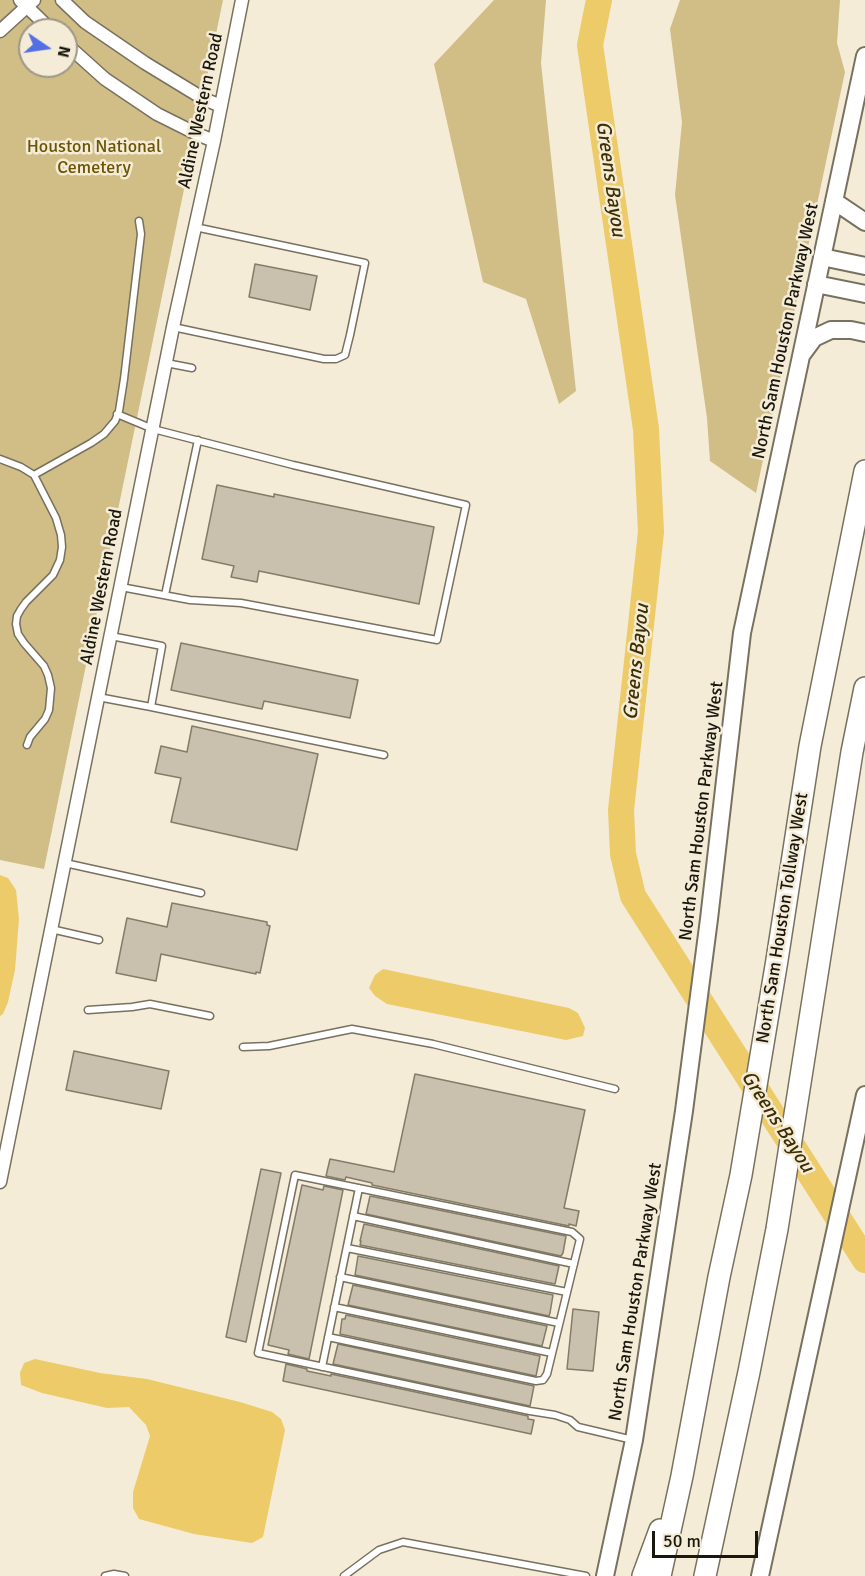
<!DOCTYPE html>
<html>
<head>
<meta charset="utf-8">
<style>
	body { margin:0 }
	#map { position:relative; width:865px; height:1576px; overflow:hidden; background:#f4ecd7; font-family:Signika,sans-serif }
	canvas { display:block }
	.north { position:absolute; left:18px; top:18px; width:60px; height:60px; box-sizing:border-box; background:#f4ecd7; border:2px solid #9d9787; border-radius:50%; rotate:103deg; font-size:16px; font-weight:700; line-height:24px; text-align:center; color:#1a170f }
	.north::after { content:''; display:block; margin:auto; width:21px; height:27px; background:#546fe4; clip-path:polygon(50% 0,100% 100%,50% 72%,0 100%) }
	.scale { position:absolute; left:652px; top:1531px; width:106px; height:27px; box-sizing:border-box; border:3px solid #1a170f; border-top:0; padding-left:8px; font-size:18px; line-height:21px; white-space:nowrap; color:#1a170f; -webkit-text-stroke:4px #f4ecd7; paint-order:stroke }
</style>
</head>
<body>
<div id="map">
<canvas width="865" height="1576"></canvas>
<div class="north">N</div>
<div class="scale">50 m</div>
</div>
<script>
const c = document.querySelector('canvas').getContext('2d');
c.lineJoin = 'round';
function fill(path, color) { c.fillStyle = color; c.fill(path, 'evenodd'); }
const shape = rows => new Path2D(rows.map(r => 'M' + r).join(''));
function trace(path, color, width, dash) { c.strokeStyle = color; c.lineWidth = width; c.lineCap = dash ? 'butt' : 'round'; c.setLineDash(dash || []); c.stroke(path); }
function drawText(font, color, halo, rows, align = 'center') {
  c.font = font + ' Signika,sans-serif'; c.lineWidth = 5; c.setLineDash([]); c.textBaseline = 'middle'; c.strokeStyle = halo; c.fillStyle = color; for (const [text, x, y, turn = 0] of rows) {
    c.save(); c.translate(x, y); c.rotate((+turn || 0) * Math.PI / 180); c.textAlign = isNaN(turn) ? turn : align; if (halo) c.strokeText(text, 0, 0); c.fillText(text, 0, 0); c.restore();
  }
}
const green = shape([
	[0,0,223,0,44,869,0,860],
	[30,30,66,30,66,66,30,66],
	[494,0,546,0,541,63,576,391,559,404,526,299,483,282,434,64],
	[680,0,840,0,837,43,845,72,756,493,710,461,707,418,675,195,682,122,670,29]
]);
const water = shape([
	[0,875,8,878,16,890,19,919,15,970,8,1002,3,1014,0,1016],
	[383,969,569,1008,578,1013,585,1028,583,1036,566,1040,387,1004,375,996,369,988,375,975],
	[35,1359,100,1373,147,1379,240,1402,272,1412,281,1419,285,1430,263,1537,252,1543,194,1534,139,1519,133,1508,133,1492,150,1436,146,1425,129,1407,107,1408,42,1393,21,1385,20,1373,24,1363]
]);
const river = shape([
	[599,0,590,45,646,429,651,532,621,810,623,854,633,896,865,1260]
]);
const building = shape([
	[255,264,317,276,310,310,249,297,255,264],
	[217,485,274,497,274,494,434,527,419,604,259,571,257,582,231,577,234,566,202,559,217,485],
	[181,643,358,680,350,718,264,701,262,709,171,690,181,643],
	[192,726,318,754,297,850,171,822,181,778,155,773,161,746,187,752,192,726],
	[172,903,267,922,267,925,270,926,260,973,256,972,256,974,161,954,156,981,116,973,127,918,167,927,172,903],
	[74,1051,169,1071,161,1109,66,1090,74,1051],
	[415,1074,585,1110,564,1208,579,1211,576,1226,569,1224,569,1226,372,1185,372,1183,346,1177,345,1180,326,1176,330,1159,394,1172,415,1074],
	[261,1169,281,1173,246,1342,226,1337,261,1169],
	[302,1185,323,1190,324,1186,343,1190,309,1359,288,1354,289,1350,268,1345,302,1185],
	[370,1196,566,1236,563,1253,561,1256,366,1214,370,1196],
	[364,1224,559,1266,555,1284,360,1245,361,1241,360,1241,364,1224],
	[358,1256,553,1295,550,1313,549,1316,355,1275,358,1256],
	[353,1285,547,1326,542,1346,348,1305,353,1285],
	[573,1309,599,1312,593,1371,567,1369,573,1309],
	[346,1315,540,1356,536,1376,340,1334,342,1319,345,1319,346,1315],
	[338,1344,534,1386,530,1406,333,1364,338,1344],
	[286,1364,307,1369,307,1371,331,1376,331,1374,528,1416,528,1419,534,1420,531,1434,283,1381,286,1364]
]);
const lane = shape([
	[173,327,324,359,336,359,345,355,350,335,365,263,195,227],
	[166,363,192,368],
	[117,414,153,429,293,465,466,505,437,640,241,603,190,600,121,587],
	[0,459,21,467,34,475,56,518,61,535,62,547,60,560,53,575,26,602,21,609,17,616,16,624,18,634,24,643,44,666,48,675,51,688,49,710,45,719,30,737,27,745],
	[34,475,91,443,104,434,115,421,119,411,124,379,141,234,139,221],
	[165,595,198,440],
	[98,697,151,707,162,646,111,636],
	[151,707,384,755],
	[65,863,201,893],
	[51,929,99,940],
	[88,1010,132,1007,150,1004,210,1016],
	[243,1047,269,1046,352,1029,433,1044,615,1089],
	[353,1216,574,1264],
	[347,1248,567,1292],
	[340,1277,559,1323],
	[334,1307,552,1353],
	[328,1337,536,1381,543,1380,547,1374,580,1239,572,1232,295,1175,258,1353,530,1411,555,1415,570,1420,578,1427,633,1440],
	[322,1367,359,1188],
	[105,1576,114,1574,125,1576],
	[344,1576,379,1550,403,1542,586,1576]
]);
const street = shape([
	[20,0,51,30],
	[62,0,85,22,145,63,204,99,221,106],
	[0,31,34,0],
	[66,44,105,79,157,114,197,134,214,141],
	[0,1182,173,327,214,141,242,0]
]);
const secondary = shape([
	[834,201,865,222],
	[822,257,865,266],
	[816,284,865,294],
	[803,353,814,338,831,330,851,330,865,333],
	[605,1576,634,1440,684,1111,709,919,742,633,865,56],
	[760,1576,865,1095]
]);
const highway = shape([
	[643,1576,660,1530],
	[660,1576,682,1476,719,1277,741,1175,777,960,810,746,865,471],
	[705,1576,749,1372,777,1229,852,752,865,688]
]);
const streetNames = [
	["Aldine Western Road",201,111,-78],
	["North Sam Houston Parkway West",786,331,-78],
	["Aldine Western Road",102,587,-79],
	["North Sam Houston Parkway West",702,811,-83],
	["North Sam Houston Tollway West",783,918,-81],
	["North Sam Houston Parkway West",636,1292,-81]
];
const parkNames = [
	["Houston National",94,147],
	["Cemetery",94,168]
];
const waterNames = [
	["Greens Bayou",610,179,82],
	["Greens Bayou",637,662,-84],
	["Greens Bayou",777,1122,57]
];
fill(green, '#d1bd86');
fill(water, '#edcb69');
trace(river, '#edcb69', 26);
fill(building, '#c9c1ad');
trace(building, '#837c69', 1.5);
trace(lane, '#78715f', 9);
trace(street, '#78715f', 15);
trace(secondary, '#78715f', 20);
trace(highway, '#78715f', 24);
trace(lane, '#fff', 6);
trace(street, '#fff', 12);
trace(secondary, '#fff', 16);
trace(highway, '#fff', 21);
drawText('18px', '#1a170f', '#f4ecd7', streetNames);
drawText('18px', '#6b5403', '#f4ecd7', parkNames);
drawText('italic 20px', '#3d2f03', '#f4ecd7', waterNames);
</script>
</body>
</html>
